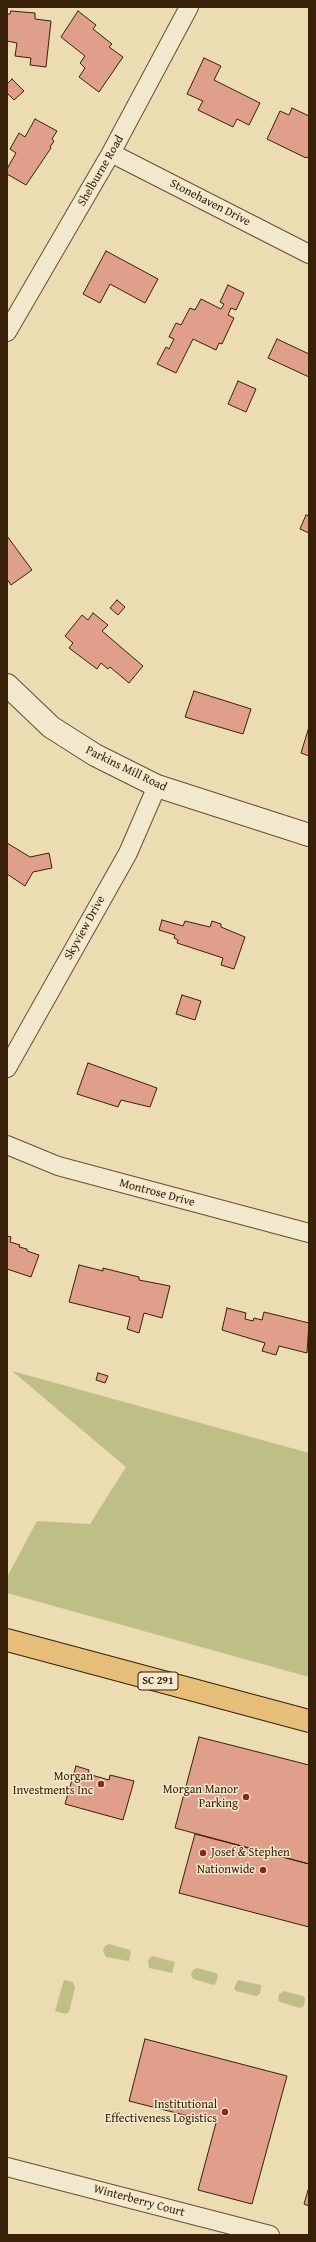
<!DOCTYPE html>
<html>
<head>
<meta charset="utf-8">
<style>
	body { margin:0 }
	#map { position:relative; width:316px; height:2242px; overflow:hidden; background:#ebdcb2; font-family:"Gentium Book Plus",serif }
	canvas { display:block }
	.frame { position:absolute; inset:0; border:8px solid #382009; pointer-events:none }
</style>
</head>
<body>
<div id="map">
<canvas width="316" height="2242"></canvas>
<div class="frame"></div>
</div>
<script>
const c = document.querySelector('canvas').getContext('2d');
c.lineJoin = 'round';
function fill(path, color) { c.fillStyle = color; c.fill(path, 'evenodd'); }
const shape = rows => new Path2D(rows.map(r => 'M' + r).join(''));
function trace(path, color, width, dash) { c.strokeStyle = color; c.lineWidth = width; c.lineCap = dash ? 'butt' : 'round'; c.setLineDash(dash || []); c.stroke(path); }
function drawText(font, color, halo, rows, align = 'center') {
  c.font = font + ' "Gentium Book Plus",serif'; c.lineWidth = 3; c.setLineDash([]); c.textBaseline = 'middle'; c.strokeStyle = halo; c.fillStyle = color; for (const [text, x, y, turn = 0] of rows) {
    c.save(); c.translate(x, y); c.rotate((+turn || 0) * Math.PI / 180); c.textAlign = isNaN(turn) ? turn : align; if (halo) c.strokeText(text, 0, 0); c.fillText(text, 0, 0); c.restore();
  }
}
const green = shape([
	[12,1371,309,1453,309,1677,7,1593,7,1577,37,1521,90,1524,126,1467],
	[109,1944,130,1950,131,1953,129,1961,106,1957,103,1951,105,1946],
	[152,1956,175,1962,172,1973,149,1968,148,1960],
	[197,1968,216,1973,218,1976,216,1983,214,1985,193,1979,191,1975,193,1970],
	[64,1980,73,1982,75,1988,69,2012,66,2014,55,2011],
	[238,1980,261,1985,260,1994,256,1996,236,1991,234,1988],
	[284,1991,303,1996,305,1999,304,2006,300,2008,280,2002,278,2000,279,1994]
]);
const building = shape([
	[11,11,35,13,35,19,51,21,46,67,30,65,31,58,15,56,17,43,7,41,7,14,10,14,11,11],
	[78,11,96,25,93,29,112,44,109,47,123,57,99,92,79,77,85,68,80,63,85,56,61,37,78,11],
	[204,58,221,66,214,80,260,103,249,125,237,119,233,127,198,110,203,101,187,94,204,58],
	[12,79,24,91,14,100,7,93,7,84,12,79],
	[292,108,309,116,309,158,307,157,306,158,267,139,280,111,289,115,292,108],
	[35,119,57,131,52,139,54,141,50,147,51,148,26,185,7,174,7,169,16,153,10,149,19,133,25,137,35,119],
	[106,251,158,279,145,303,110,284,100,303,83,294,106,251],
	[228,285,244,293,236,310,231,308,228,315,234,318,222,344,219,343,216,350,193,339,176,373,157,364,166,347,169,349,174,339,169,337,176,323,181,325,190,308,195,310,201,299,221,309,224,304,220,302,228,285],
	[277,339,309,354,309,377,268,358,277,339],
	[238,381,256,389,246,412,228,404,238,381],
	[306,515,309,516,309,533,300,529,306,515],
	[7,536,32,570,11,585,7,579,7,536],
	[117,600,125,607,118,615,110,608,117,600],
	[93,613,108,625,102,631,143,666,129,683,110,667,108,669,101,663,97,669,69,648,73,643,65,636,82,615,88,620,93,613],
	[194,691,251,709,243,734,185,717,194,691],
	[309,727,309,756,301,753,309,727],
	[7,843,30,857,49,853,52,868,33,872,25,886,7,874,7,843],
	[162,920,183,926,185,921,210,927,212,921,221,924,221,927,245,937,234,969,221,965,223,958,177,943,178,940,174,938,175,935,159,930,162,920],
	[182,995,201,1001,195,1020,176,1014,182,995],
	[88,1063,157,1088,150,1107,121,1100,118,1107,77,1094,88,1063],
	[7,1236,11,1237,10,1242,20,1245,19,1247,27,1249,27,1251,39,1255,31,1277,7,1269,7,1236],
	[79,1265,103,1271,103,1268,139,1277,139,1280,170,1286,162,1318,144,1313,139,1333,127,1329,130,1317,69,1302,79,1265],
	[227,1308,246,1313,245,1319,253,1321,254,1318,262,1320,264,1312,309,1323,307,1353,279,1346,276,1355,262,1351,265,1343,222,1330,227,1308],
	[98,1373,108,1376,105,1383,96,1380,98,1373],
	[199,1737,309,1765,309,1864,175,1828,199,1737],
	[76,1766,89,1770,88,1774,109,1780,110,1775,134,1781,123,1820,65,1804,76,1766],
	[195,1834,309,1864,309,1927,179,1893,195,1834],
	[145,2039,287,2076,252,2204,198,2190,216,2123,129,2101,145,2039],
	[309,2187,309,2206,304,2204,309,2187]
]);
const minor = shape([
	[111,153,309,254],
	[7,332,111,153,189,7],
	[7,1068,128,853,157,786],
	[7,1145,58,1166,309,1233],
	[7,2167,270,2235]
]);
const tertiary = shape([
	[7,685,51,727,95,755,157,786,309,835]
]);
const primary = shape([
	[7,1640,309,1721]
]);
const markers = [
	[101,1784,4,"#8f2418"],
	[246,1797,4,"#8f2418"],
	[203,1853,4,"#8f2418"],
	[263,1870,4,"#8f2418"],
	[225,2112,4,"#8f2418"]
];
const shields = [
	[158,1681,40]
];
const shieldNames = [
	["SC 291",158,1681]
];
const streetNames = [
	["Shelburne Road",101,171,-60],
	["Stonehaven Drive",210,203,27],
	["Parkins Mill Road",126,769,26],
	["Skyview Drive",85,928,-61],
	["Montrose Drive",157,1193,15],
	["Winterberry Court",139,2201,15]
];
const poiNames = [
	["Morgan",93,1777],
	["Investments Inc",93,1791],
	["Morgan Manor",238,1790],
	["Parking",238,1804],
	["Josef & Stephen",211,1853,"left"],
	["Nationwide",255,1870],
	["Institutional",217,2105],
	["Effectiveness Logistics",217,2119]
];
fill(green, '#bebe87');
fill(building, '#e09f8a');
trace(building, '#382009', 1);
trace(minor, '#654f33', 20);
trace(tertiary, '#654f33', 24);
trace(primary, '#382009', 24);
trace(minor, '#f2e8cd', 18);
trace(tertiary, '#f2e8cd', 22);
trace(primary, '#e6be79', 22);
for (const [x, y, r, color] of markers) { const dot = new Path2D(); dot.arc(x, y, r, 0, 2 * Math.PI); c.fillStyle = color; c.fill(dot); trace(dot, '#f2e8cd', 1.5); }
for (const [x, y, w] of shields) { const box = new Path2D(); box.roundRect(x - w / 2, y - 9, w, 18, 3); c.fillStyle = '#f2e8cd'; c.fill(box); trace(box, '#382009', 1); }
drawText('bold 11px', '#382009', null, shieldNames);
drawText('12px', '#382009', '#f2e8cd', streetNames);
drawText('12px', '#382009', '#f2e8cd', poiNames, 'right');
</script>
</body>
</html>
